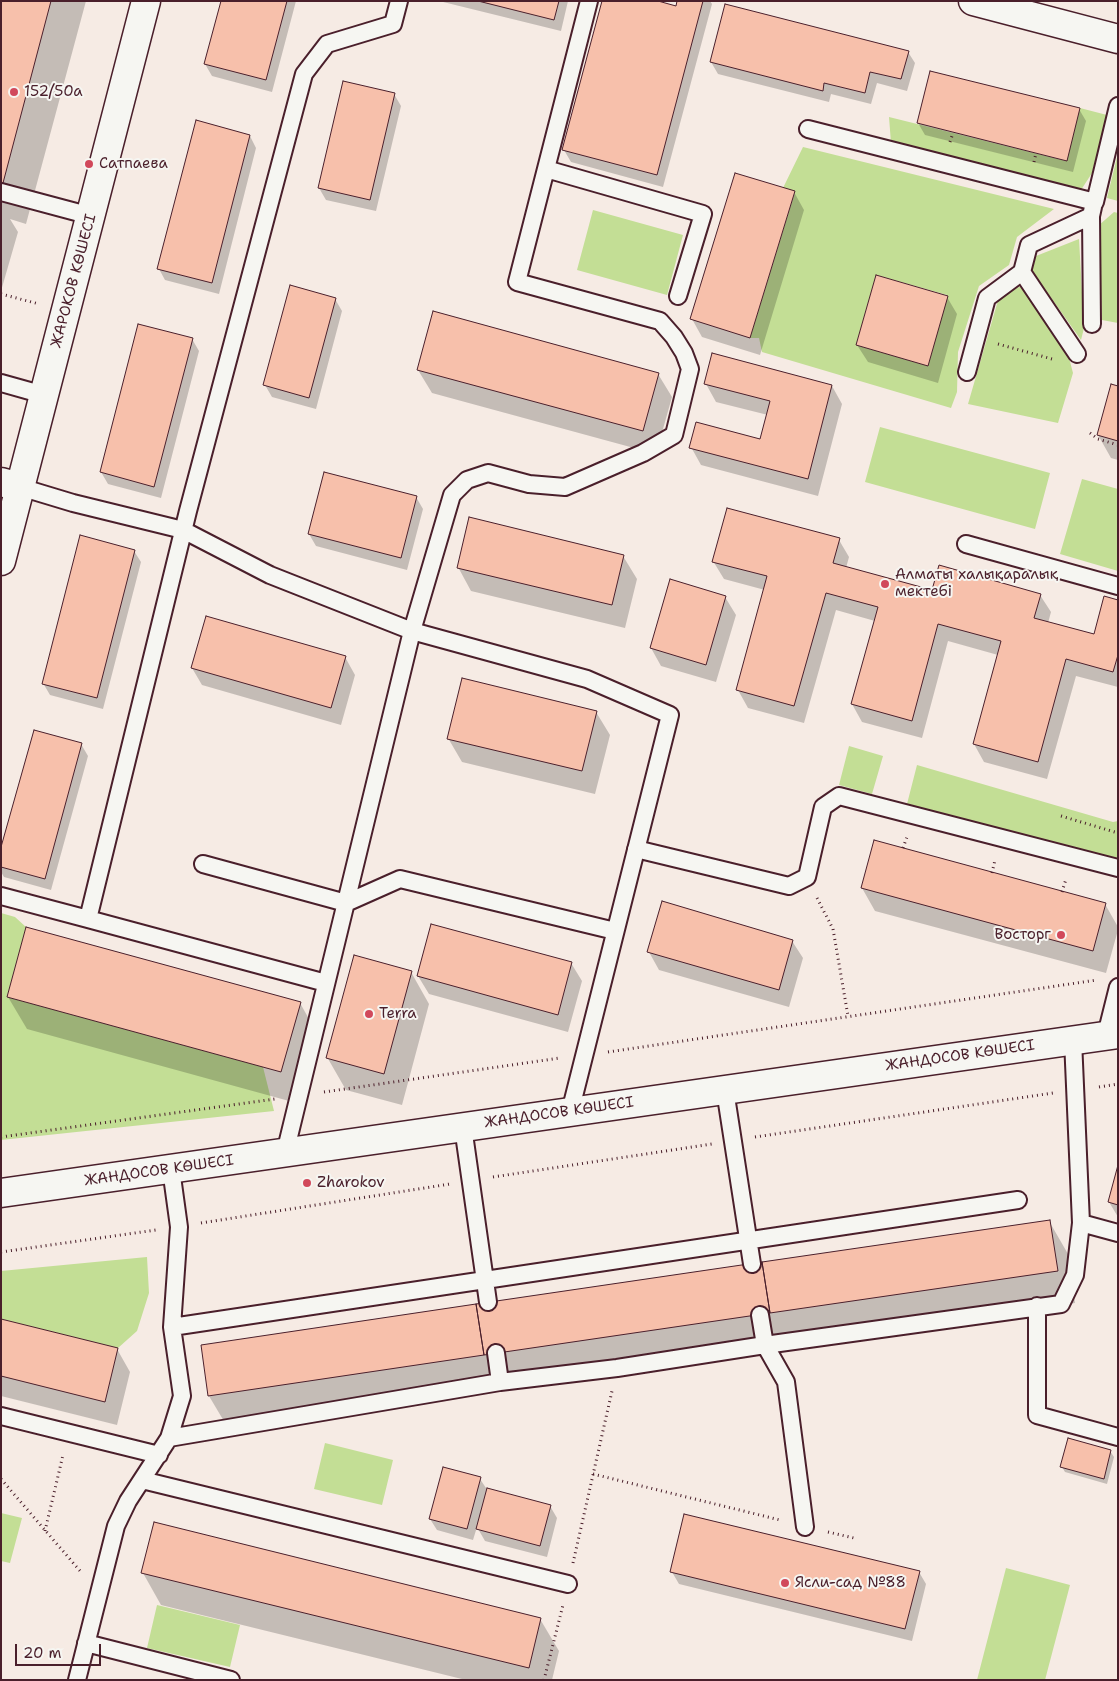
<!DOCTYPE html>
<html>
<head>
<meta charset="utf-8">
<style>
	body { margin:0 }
	#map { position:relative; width:1119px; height:1681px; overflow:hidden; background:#f6ebe4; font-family:"Shantell Sans",sans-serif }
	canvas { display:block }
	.frame { position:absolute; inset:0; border:2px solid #4a1f2b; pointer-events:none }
	.scale { position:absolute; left:15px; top:1644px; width:86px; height:22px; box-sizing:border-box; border:2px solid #4a1f2b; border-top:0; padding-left:6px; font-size:15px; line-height:18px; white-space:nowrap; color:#4a1f2b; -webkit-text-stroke:4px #f6f6f2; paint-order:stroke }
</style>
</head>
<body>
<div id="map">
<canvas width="1119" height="1681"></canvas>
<div class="frame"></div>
<div class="scale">20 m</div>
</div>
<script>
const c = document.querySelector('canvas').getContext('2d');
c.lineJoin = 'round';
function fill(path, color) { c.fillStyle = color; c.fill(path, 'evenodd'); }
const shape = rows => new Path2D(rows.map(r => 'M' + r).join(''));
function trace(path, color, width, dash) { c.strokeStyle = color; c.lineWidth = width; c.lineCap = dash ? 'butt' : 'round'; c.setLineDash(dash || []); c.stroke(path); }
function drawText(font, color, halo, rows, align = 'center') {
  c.font = font + ' "Shantell Sans",sans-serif'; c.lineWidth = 4; c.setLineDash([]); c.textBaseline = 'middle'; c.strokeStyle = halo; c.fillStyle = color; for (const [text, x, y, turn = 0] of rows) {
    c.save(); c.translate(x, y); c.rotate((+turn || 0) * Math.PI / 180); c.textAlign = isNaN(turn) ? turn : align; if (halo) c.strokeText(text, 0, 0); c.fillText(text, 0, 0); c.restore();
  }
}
const green = shape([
	[1080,108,1107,115,1092,173,1081,190,891,143,889,117,1066,161],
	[803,147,1054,209,1017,237,1009,265,979,286,958,352,957,392,951,408,762,352,759,338,750,338,795,192,783,188],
	[876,275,947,295,928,366,856,345],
	[1118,153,1118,201,1107,198],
	[593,210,683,235,667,295,577,270],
	[1114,212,1118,213,1118,323,1102,320,1098,226],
	[1079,239,1084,328,1081,340,1032,271,1036,256],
	[1021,286,1068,354,1073,373,1058,423,968,404,999,297],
	[880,427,1050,473,1035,529,865,482],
	[1082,479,1118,489,1118,571,1060,554],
	[849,746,883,756,872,794,839,785],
	[917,765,1113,822,1118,821,1118,860,907,804],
	[1,913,15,917,26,927,7,997,263,1067,274,1111,1,1140],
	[147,1257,149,1293,137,1331,118,1348,1,1319,1,1271],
	[325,1443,393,1460,382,1505,314,1489],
	[1,1513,22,1518,10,1563,1,1561],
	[1006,1568,1070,1585,1045,1680,977,1680],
	[157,1605,240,1625,230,1667,147,1648]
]);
const shadow = shape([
	[1,1,86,1,26,224,10,219,18,232,1,291],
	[222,1,296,1,272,92,212,76,205,64],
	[439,1,568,1,561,31],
	[678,1,710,1,712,4,663,187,571,162,564,150,677,8],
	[908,52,915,63,907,91,877,83,871,104,831,94,829,102,718,74,711,62],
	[394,94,401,106,376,211,326,200,319,188],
	[1079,109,1086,121,1073,172,925,135,918,123],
	[250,136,256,148,219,294,165,280,159,269],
	[794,192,804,210,760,355,702,337,692,319],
	[947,297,957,314,938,383,868,362,857,345],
	[335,299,342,311,316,409,272,397,265,385],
	[192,339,199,351,161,498,108,484,101,472],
	[418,370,658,374,672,397,656,454,432,393],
	[706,384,832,386,842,404,818,496,701,465,691,447,761,441,768,415,716,402],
	[1118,387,1118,460,1111,458,1098,435],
	[416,497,423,509,407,570,316,546,309,534],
	[839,540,849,557,846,568,933,592,1040,595,1051,612,1048,623,1094,636,1118,601,1118,687,1076,676,1047,779,984,762,974,744,998,655,948,641,922,738,862,722,852,704,875,621,836,610,804,723,748,708,738,690,765,590,724,579,713,561],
	[134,551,141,562,103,709,50,695,43,683],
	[623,556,637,579,625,628,471,591,458,567],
	[725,597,736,615,716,682,661,666,651,648],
	[345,657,355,675,341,725,202,685,192,668],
	[596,712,610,735,595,794,462,762,448,738],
	[81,744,88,756,51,890,4,877,1,872,1,851],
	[862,888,1105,904,1118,927,1118,930,1106,973,875,911],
	[792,941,803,958,789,1007,659,970,649,952],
	[571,963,582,981,568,1032,429,994,418,976],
	[411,972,429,1004,402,1105,346,1090,327,1057],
	[8,997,300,1003,318,1035,300,1104,27,1029],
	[1118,1169,1118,1217,1109,1202],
	[1049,1221,1068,1254,1075,1303,228,1428,209,1396],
	[1,1320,117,1349,130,1372,117,1425,1,1396],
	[1110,1451,1114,1457,1107,1484,1065,1472,1062,1467],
	[480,1479,488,1491,550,1506,557,1518,547,1557,485,1541,477,1527,473,1540,437,1530,430,1519],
	[672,1572,919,1572,926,1584,912,1641,679,1584],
	[143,1573,540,1619,559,1651,552,1680,466,1680,161,1605]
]);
const building = shape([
	[1,1,51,1,3,183,1,182,1,1],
	[221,1,287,1,266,80,204,64,221,1],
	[478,1,559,1,554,20,478,1],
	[602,1,658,1,676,6,677,1,703,1,657,175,562,150,602,1],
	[725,4,909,51,901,79,870,72,865,93,824,83,823,91,710,62,725,4],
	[930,71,1080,108,1067,161,917,123,930,71],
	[343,81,395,93,370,200,318,188,343,81],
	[196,120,250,135,212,283,157,269,196,120],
	[735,173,795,191,750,338,690,319,735,173],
	[876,275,948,296,928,366,856,345,876,275],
	[290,285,336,298,309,398,263,385,290,285],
	[433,311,659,373,643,431,417,370,433,311],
	[138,324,193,338,154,487,100,472,138,324],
	[712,353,832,385,808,479,689,448,696,422,760,439,770,401,704,384,712,353],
	[1111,384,1118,386,1118,441,1097,435,1111,384],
	[324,472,417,496,401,558,308,534,324,472],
	[727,508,840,538,833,563,932,590,939,565,1041,594,1034,618,1094,634,1104,596,1118,600,1118,655,1113,672,1066,659,1038,762,973,744,1001,641,938,624,912,721,851,704,878,607,826,593,794,706,736,690,767,576,712,562,727,508],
	[469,517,624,555,612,605,457,568,469,517],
	[80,535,135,550,97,698,42,684,80,535],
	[670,579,726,596,706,665,650,648,670,579],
	[206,616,346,656,331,708,191,668,206,616],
	[462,678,597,711,582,771,447,739,462,678],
	[34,730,82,743,45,879,1,867,1,847,34,730],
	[874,840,1106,903,1093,951,861,888,874,840],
	[662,901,793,940,779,990,647,952,662,901],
	[431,924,572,962,558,1015,417,976,431,924],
	[26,927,301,1002,281,1072,7,997,26,927],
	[354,955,412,971,384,1074,326,1058,354,955],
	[1118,1165,1118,1205,1108,1202,1118,1165],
	[1050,1220,1058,1271,770,1313,762,1262,1050,1220],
	[762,1262,770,1313,484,1355,476,1304,762,1262],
	[476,1304,484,1355,208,1396,201,1345,476,1304],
	[1,1319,118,1348,105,1402,1,1376,1,1319],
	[1068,1438,1111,1450,1104,1479,1060,1467,1068,1438],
	[443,1467,481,1477,467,1529,429,1519,443,1467],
	[487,1488,551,1505,540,1546,476,1529,487,1488],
	[684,1514,920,1571,905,1629,670,1572,684,1514],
	[154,1522,541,1618,529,1668,141,1573,154,1522]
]);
const path = shape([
	[950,142,953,133],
	[1034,162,1036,153],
	[1,294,39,304],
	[998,344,1052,359],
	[1090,433,1098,439,1118,445],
	[1061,816,1118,833],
	[903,848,907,837],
	[992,873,995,860],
	[1062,892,1066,879],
	[817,898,833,929,848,1016],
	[608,1052,1097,980],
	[1099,1087,1118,1084],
	[324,1092,560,1058],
	[1,1137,275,1099],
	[755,1137,1053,1093],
	[493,1177,712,1144],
	[201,1223,450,1184],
	[1,1252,156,1230],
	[593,1474,780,1520],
	[1,1479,81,1572],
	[45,1531,63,1455],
	[828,1532,854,1538],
	[573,1563,612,1391],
	[544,1680,563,1605]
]);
const service = shape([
	[808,129,1095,202,1118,106],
	[546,169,703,214,678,296],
	[1,192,91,216],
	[1092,324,1091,216,1093,207],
	[1077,354,1022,272,1029,245,1091,216],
	[967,372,987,298,1022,272],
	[1,383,44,395],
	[20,487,73,503,183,530,270,575,412,631,587,679,670,715,570,1112],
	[966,544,1118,586],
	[636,849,789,886,807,877,823,807,839,796,1118,868],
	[203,864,346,903,400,879,615,931],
	[1,896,88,919,188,511,304,74,327,44,393,24,399,1],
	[88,919,326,983],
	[1106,1035,1118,987],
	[725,1090,752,1264],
	[463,1127,488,1302],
	[285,1153,412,631,452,495,467,480,488,473,529,484,565,487,643,453,674,435,690,369,684,353,674,337,660,321,517,282,589,1],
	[1081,1223,1118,1233],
	[1037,1306,1037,1415,1118,1437],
	[760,1315,765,1345,786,1382,805,1527],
	[172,1327,1018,1200],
	[496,1353,500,1382],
	[1,1416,159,1455],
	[169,1438,500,1382,617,1368,765,1345,1061,1304,1075,1275,1081,1223,1073,1040],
	[142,1480,568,1584],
	[86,1643,231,1680],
	[77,1680,116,1526,128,1501,169,1438,182,1396,172,1327,179,1227,171,1169]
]);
const minor = shape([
	[1,482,20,487]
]);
const secondary = shape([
	[973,1,1118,39],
	[1,561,146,1],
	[1,1193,1118,1034]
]);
const markers = [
	[14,92,5,"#d1495b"],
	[89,164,5,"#d1495b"],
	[885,584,5,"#d1495b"],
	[1061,935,5,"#d1495b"],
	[369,1014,5,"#d1495b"],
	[307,1183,5,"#d1495b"],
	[785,1583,5,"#d1495b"]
];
const poiNames = [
	["152/50a",24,92],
	["Сатпаева",99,164],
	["Алматы халықаралық",895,575],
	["мектебі",895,592],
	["Восторг",1051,935,"right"],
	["Terra",379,1014],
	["Zharokov",317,1183],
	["Ясли-сад №88",795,1583]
];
const streetNames = [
	["ЖАРОКОВ КӨШЕСІ",74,281,-75],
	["ЖАНДОСОВ КӨШЕСІ",960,1056,-8],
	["ЖАНДОСОВ КӨШЕСІ",559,1113,-8],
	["ЖАНДОСОВ КӨШЕСІ",159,1171,-8]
];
fill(green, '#c3de95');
fill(shadow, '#0003');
fill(building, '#f7c0ab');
trace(building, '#4a1f2b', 1);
trace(service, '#4a1f2b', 20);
trace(minor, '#4a1f2b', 31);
trace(secondary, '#4a1f2b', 31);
trace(path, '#4a1f2b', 3, [1, 4]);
trace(service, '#f6f6f2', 16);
trace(minor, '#f6f6f2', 28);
trace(secondary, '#f6f6f2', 28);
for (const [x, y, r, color] of markers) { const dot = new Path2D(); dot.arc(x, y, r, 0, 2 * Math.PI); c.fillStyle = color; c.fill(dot); trace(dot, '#f6f6f2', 2); }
drawText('15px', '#4a1f2b', '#f6f6f2', poiNames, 'left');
drawText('15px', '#4a1f2b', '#f6f6f2', streetNames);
</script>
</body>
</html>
